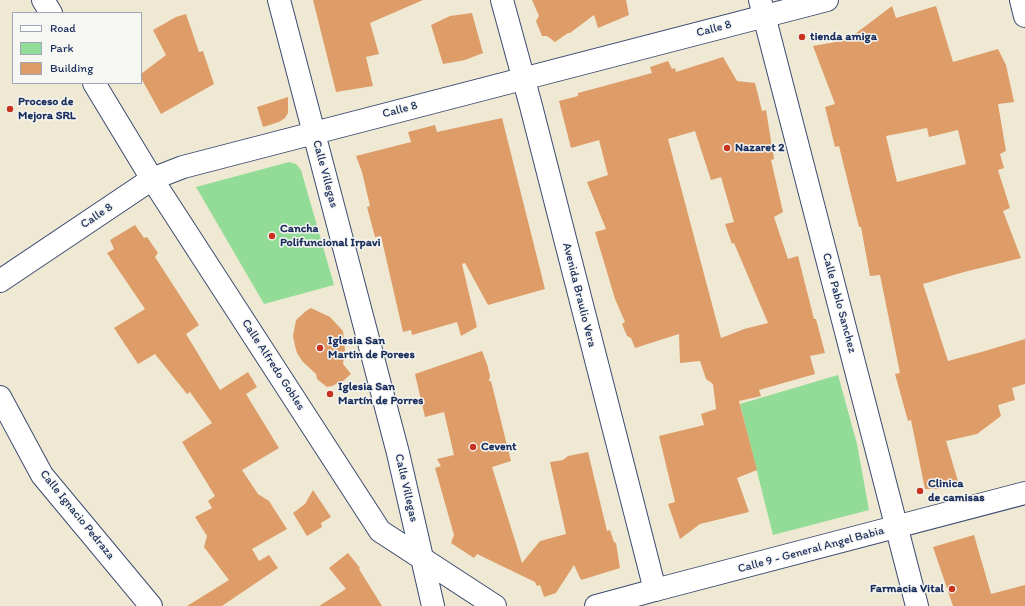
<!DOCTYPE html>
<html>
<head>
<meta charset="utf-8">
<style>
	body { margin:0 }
	#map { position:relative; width:1025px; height:606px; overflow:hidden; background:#efe9d3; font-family:Itim,sans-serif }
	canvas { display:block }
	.legend { position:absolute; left:12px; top:12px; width:130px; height:72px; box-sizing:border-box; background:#f6f6f2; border:1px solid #9ea6b7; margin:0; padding:5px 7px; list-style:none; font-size:12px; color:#1b2f5e }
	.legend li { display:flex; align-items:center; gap:8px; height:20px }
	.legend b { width:20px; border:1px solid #9ea6b7 }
</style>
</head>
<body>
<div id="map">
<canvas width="1025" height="606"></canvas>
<ul class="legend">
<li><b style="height:5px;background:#fff"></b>Road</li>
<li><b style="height:11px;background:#93dc97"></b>Park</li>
<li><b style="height:11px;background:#de9c68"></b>Building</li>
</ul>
</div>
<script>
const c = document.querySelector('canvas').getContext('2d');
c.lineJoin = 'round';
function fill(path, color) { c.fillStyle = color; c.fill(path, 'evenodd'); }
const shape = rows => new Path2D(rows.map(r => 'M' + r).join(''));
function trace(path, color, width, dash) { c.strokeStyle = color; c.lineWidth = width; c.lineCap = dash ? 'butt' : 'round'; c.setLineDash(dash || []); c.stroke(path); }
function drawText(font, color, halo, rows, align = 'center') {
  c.font = font + ' Itim,sans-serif'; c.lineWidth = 3; c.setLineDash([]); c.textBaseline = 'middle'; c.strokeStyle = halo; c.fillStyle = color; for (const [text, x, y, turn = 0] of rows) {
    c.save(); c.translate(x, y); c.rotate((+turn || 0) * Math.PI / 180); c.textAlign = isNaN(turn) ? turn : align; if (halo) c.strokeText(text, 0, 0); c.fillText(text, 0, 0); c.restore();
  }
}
const green = shape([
	[289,162,296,164,301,170,334,285,264,304,196,187],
	[838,375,857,444,869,510,773,535,740,404]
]);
const building = shape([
	[313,0,423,0,370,23,379,54,366,57,373,86,336,92],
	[532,0,626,0,629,15,598,28,594,15,570,33,568,33,555,42,547,36,542,36,536,21,539,16],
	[892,6,896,18,936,6,953,62,998,49,1006,65,1014,102,998,104,1006,151,1000,154,1004,168,998,170,1010,208,1003,211,1021,258,964,272,923,284,948,361,985,351,1025,339,1025,384,1012,388,1015,400,998,405,1001,416,977,434,946,441,958,481,940,489,925,489,911,420,908,421,895,374,900,373,880,275,870,276,861,227,859,227,839,146,835,147,825,107,835,104,813,46,847,40],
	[927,128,929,137,958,130,966,164,897,182,886,136],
	[472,13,483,53,465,60,443,64,431,25,450,16],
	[186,14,199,52,203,51,214,84,161,114,141,78,141,74,166,55,153,30,176,17],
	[723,57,737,81,755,83,762,111,766,110,774,159,771,160,783,212,774,217,788,259,798,256,814,319,816,319,825,353,810,356,815,374,759,390,761,396,739,401,757,470,737,478,749,512,700,524,680,539,668,504,675,502,659,436,704,425,701,414,716,409,713,384,706,379,700,361,680,363,679,334,635,348,631,338,627,336,622,324,625,322,615,299,595,232,606,229,587,182,608,175,599,140,571,148,559,101,578,96,578,93,652,73,650,67,668,61,672,69,675,68,676,72],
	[695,131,711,180,721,177,734,222,725,224,732,244,734,243,768,323,744,329,721,338,668,139],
	[288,97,288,113,285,118,279,122,263,127,257,107],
	[502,118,545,289,488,305,465,263,462,264,477,327,461,336,457,322,412,335,411,330,403,332,381,236,375,237,367,207,370,206,362,172,356,156,411,142,408,132,435,125,437,132],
	[135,225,144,238,147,237,158,253,155,257,199,325,186,334,220,390,248,372,257,387,246,394,279,448,242,470,258,494,269,501,287,529,252,549,259,561,269,555,278,568,222,606,187,606,229,580,204,547,207,536,195,517,212,508,208,501,215,496,182,442,212,423,190,392,187,394,155,354,138,364,114,328,145,309,107,253,114,249,110,240],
	[311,308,330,317,343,331,345,350,343,364,351,374,343,381,332,386,327,387,317,379,316,374,303,362,297,353,295,346,293,336,296,320,306,311],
	[482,351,487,364,490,376,489,381,491,381,511,461,492,467,522,563,540,541,566,534,550,462,563,460,568,456,588,452,607,531,610,530,614,542,616,543,620,568,581,580,574,565,556,593,544,597,540,585,537,586,535,582,477,554,474,558,451,543,454,535,435,468,441,466,437,459,454,455,444,412,425,417,415,374],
	[313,490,331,517,321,523,322,527,307,536,293,513,305,504],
	[974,535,991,594,1025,585,1025,606,953,606,933,547],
	[348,553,360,568,359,569,382,606,319,606,346,589,329,568]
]);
const minor = shape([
	[43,0,51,13],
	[279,0,398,453,433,606],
	[1021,0,1025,16],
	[94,83,152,179,380,531,495,606],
	[0,281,152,179,183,167,827,0],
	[0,397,42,475,151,606],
	[655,590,1025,493]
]);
const secondary = shape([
	[502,0,531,106,655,590,596,606],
	[760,0,917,606]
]);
const markers = [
	[802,37,4,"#c8321e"],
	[10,109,4,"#c8321e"],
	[727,148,4,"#c8321e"],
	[272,236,4,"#c8321e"],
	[320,348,4,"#c8321e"],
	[330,394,4,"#c8321e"],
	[473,447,4,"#c8321e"],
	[920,491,4,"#c8321e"],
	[952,589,4,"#c8321e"]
];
const streetNames = [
	["Calle 8",714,29,-15],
	["Calle 8",400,110,-15],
	["Calle Villegas",325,174,75],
	["Calle 8",97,216,-34],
	["Avenida Braulio Vera",579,295,76],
	["Calle Pablo Sanchez",839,303,75],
	["Calle Alfredo Gobles",273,365,57],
	["Calle Villegas",406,488,77],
	["Calle Ignacio Pedraza",77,515,51],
	["Calle 9 - General Angel Babia",811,550,-15]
];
const poiNames = [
	["tienda amiga",810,37],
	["Proceso de",18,102],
	["Mejora SRL",18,116],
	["Nazaret 2",735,148],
	["Cancha",280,229],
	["Polifuncional Irpavi",280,243],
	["Iglesia San",328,341],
	["Martin de Porees",328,355],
	["Iglesia San",338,387],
	["Martín de Porres",338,401],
	["Cevent",481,447],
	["Clinica",928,484],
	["de camisas",928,498],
	["Farmacia Vital",944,589,"right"]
];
fill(green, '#93dc97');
fill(building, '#de9c68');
trace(minor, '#3b4b70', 24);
trace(secondary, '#3b4b70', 24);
trace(minor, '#fff', 22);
trace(secondary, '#fff', 22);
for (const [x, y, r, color] of markers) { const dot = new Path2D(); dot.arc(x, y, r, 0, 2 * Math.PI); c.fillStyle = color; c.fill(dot); trace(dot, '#f6f6f2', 1.5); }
drawText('12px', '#1b2f5e', '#f6f6f2', streetNames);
drawText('bold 12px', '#1b2f5e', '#f6f6f2', poiNames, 'left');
</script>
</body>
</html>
